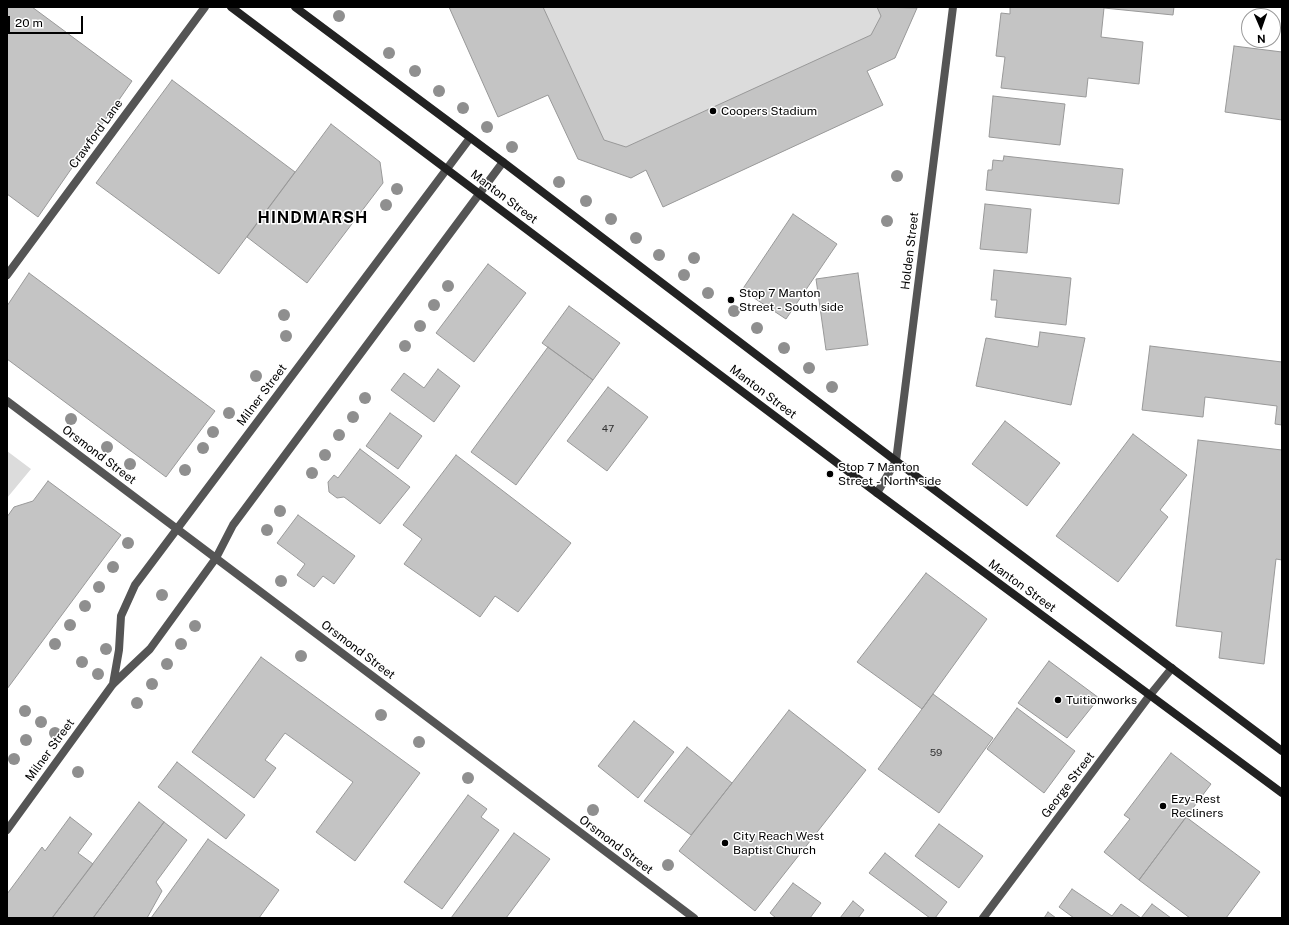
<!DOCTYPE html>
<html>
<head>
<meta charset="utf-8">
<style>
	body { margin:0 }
	#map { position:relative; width:1289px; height:925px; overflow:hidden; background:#fff; font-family:"Public Sans",sans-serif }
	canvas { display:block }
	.frame { position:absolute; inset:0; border:8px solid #000; pointer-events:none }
	.north { position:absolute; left:1241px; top:8px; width:40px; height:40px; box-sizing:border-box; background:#fff; border:1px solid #999; border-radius:50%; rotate:178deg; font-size:11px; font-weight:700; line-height:16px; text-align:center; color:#000 }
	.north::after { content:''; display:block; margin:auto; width:14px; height:18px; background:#000; clip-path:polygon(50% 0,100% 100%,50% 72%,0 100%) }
	.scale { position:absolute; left:8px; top:16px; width:75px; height:18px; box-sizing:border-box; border:2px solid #000; border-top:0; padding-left:5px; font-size:12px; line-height:14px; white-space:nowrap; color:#000; -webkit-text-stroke:3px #fff; paint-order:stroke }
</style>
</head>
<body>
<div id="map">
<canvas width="1289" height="925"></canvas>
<div class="frame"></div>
<div class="north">N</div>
<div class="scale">20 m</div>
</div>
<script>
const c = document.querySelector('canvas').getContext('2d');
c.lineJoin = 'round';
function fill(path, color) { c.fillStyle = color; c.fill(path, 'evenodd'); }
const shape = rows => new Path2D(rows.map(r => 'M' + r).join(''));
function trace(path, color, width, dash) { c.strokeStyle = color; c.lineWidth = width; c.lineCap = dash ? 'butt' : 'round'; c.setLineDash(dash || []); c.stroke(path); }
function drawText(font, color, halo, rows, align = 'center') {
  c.font = font + ' "Public Sans",sans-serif'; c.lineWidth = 3; c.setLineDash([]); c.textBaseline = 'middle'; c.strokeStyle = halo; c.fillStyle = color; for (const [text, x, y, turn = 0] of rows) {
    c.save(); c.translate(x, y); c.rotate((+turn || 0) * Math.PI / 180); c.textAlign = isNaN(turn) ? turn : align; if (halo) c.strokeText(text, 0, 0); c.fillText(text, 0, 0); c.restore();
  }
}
const green = shape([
	[449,7,917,7,917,8,895,58,867,71,883,105,663,207,646,170,631,178,578,159,548,95,498,117],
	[7,451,31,469,7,498]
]);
const building = shape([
	[7,7,32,7,132,81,38,217,7,194,7,7],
	[449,7,543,7,604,140,626,147,871,35,881,16,877,7,917,8,895,58,867,71,883,105,663,207,646,170,631,178,578,159,548,95,498,117,449,7],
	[1010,7,1174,7,1173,15,1104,8,1101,37,1143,42,1139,84,1088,78,1086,97,1001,88,1005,57,996,56,1001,13,1010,14,1010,7],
	[1234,46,1282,52,1282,120,1225,112,1234,46],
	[172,80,295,172,219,274,96,183,172,80],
	[993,96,1065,104,1060,145,989,137,993,96],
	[331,124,380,162,383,183,307,283,247,237,331,124],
	[1004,156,1123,169,1119,204,986,190,988,170,992,170,993,160,1003,161,1004,156],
	[985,204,1031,209,1027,253,980,249,985,204],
	[793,214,837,244,786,319,742,290,793,214],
	[488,264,526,293,474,362,436,333,488,264],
	[994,270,1071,278,1066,325,995,317,997,300,991,300,994,270],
	[29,273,215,411,166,477,7,359,7,306,29,273],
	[858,273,868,345,826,350,816,279,858,273],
	[569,306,620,343,593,380,542,343,569,306],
	[1040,332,1085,338,1071,405,976,386,986,338,1038,347,1040,332],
	[1150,346,1282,362,1282,425,1275,424,1277,406,1205,397,1203,417,1142,410,1150,346],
	[548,347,593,380,516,485,471,452,548,347],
	[438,369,460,386,434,422,391,390,404,373,424,388,438,369],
	[608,387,648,417,607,471,567,441,608,387],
	[390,413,422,436,398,469,366,446,390,413],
	[1005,421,1060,463,1027,506,972,464,1005,421],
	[1133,434,1187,475,1160,510,1168,517,1118,582,1056,536,1133,434],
	[1198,440,1282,450,1282,560,1276,559,1264,664,1219,658,1222,632,1176,626,1198,440],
	[360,449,410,487,380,524,344,497,337,498,329,492,328,482,334,475,338,478,360,449],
	[456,455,571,543,518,612,495,596,480,617,404,564,422,539,403,525,456,455],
	[48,481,121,535,7,689,7,517,14,507,33,501,48,481],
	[298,515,355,556,334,584,323,576,314,587,297,575,305,564,277,543,298,515],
	[926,573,987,619,922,709,857,662,926,573],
	[261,657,420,773,355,861,316,832,353,782,285,733,265,760,276,768,254,798,192,752,261,657],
	[1049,661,1099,698,1067,738,1018,703,1049,661],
	[933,694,993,738,939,813,878,769,933,694],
	[1017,708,1075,751,1044,793,987,749,1017,708],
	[789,710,866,770,755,911,679,851,789,710],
	[634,721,674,752,638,798,598,766,634,721],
	[687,747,732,783,691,835,644,801,687,747],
	[1171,753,1211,784,1139,880,1104,852,1130,819,1124,815,1171,753],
	[177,762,245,815,226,839,158,787,177,762],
	[468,795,487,809,481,817,499,830,442,909,404,882,468,795],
	[139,802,164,822,93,918,52,918,139,802],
	[70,817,92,834,78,853,93,864,52,918,7,918,7,894,42,847,45,851,70,817],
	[1186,817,1260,872,1226,918,1190,918,1139,880,1186,817],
	[164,822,187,840,156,882,162,891,147,918,93,918,164,822],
	[939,824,983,856,959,888,915,856,939,824],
	[514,833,550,859,506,918,451,918,514,833],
	[208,839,279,890,259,918,151,918,208,839],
	[885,853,947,902,935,918,930,918,869,873,885,853],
	[793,883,821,903,810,918,776,918,770,913,793,883],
	[1072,889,1112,916,1121,904,1141,918,1074,918,1059,907,1072,889],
	[853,901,864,910,858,918,840,918,853,901],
	[1152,904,1171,918,1141,918,1152,904],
	[1048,912,1056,918,1044,918,1048,912]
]);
const street = shape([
	[7,275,205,7],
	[7,401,694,918],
	[877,493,896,461,953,7],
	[113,684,119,650,121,616,135,585,470,138],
	[7,830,113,684,150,649,216,558,233,525,503,162],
	[983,918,1150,695,1172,668]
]);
const secondary = shape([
	[231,7,877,493,1282,793],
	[295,7,503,162,896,461,1282,751]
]);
const trees = [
	[339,16],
	[389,53],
	[415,71],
	[439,91],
	[463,108],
	[487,127],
	[512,147],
	[897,176],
	[559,182],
	[397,189],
	[586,201],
	[386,205],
	[611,219],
	[887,221],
	[636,238],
	[659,255],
	[694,258],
	[684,275],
	[448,286],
	[708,293],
	[434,305],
	[734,311],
	[284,315],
	[420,326],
	[757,328],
	[286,336],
	[405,346],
	[784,348],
	[809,368],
	[256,376],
	[832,387],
	[365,398],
	[229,413],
	[353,417],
	[71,419],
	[213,432],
	[339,435],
	[107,447],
	[203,448],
	[325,455],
	[130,464],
	[185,470],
	[312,473],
	[280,511],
	[267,530],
	[128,543],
	[113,567],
	[281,581],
	[99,587],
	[162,595],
	[85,606],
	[70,625],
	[195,626],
	[55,644],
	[181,644],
	[106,649],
	[301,656],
	[82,662],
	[167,664],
	[98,674],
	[152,684],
	[137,703],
	[25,711],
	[381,715],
	[41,722],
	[55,733],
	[26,740],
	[419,742],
	[14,759],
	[78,772],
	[468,778],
	[593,810],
	[668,865]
];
const markers = [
	[713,111,4,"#000"],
	[731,300,4,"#000"],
	[830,474,4,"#000"],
	[1058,700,4,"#000"],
	[1163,806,4,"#000"],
	[725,843,4,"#000"]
];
const numberNames = [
	["47",608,429],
	["59",936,753]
];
const poiNames = [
	["Coopers Stadium",721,111],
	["Stop 7 Manton",739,293],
	["Street - South side",739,307],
	["Stop 7 Manton",838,467],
	["Street - North side",838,481],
	["Tuitionworks",1066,700],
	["Ezy-Rest",1171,799],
	["Recliners",1171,813],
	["City Reach West",733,836],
	["Baptist Church",733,850]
];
const streetNames = [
	["Crawford Lane",96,134,-54],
	["Manton Street",504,197,37],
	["Holden Street",910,251,-83],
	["Manton Street",763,392,37],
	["Milner Street",262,395,-53],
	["Orsmond Street",99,455,37],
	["Manton Street",1022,586,36],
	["Orsmond Street",358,650,37],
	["Milner Street",50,750,-54],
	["George Street",1068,785,-53],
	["Orsmond Street",616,845,37]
];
const districtNames = [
	["HINDMARSH",313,218]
];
fill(green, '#dcdcdc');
fill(building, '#c4c4c4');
trace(building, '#999', 1);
trace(street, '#555', 8);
trace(secondary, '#222', 8);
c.fillStyle = '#8f8f8f';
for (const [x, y] of trees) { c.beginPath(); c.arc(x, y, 6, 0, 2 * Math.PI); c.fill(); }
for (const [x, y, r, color] of markers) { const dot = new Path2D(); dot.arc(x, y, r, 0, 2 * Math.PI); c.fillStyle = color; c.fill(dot); trace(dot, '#fff', 1.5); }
drawText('10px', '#313131', null, numberNames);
drawText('12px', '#000', '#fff', poiNames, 'left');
drawText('12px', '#000', '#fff', streetNames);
c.letterSpacing = '1px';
drawText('bold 16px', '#000', '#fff', districtNames);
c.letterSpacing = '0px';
</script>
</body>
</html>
